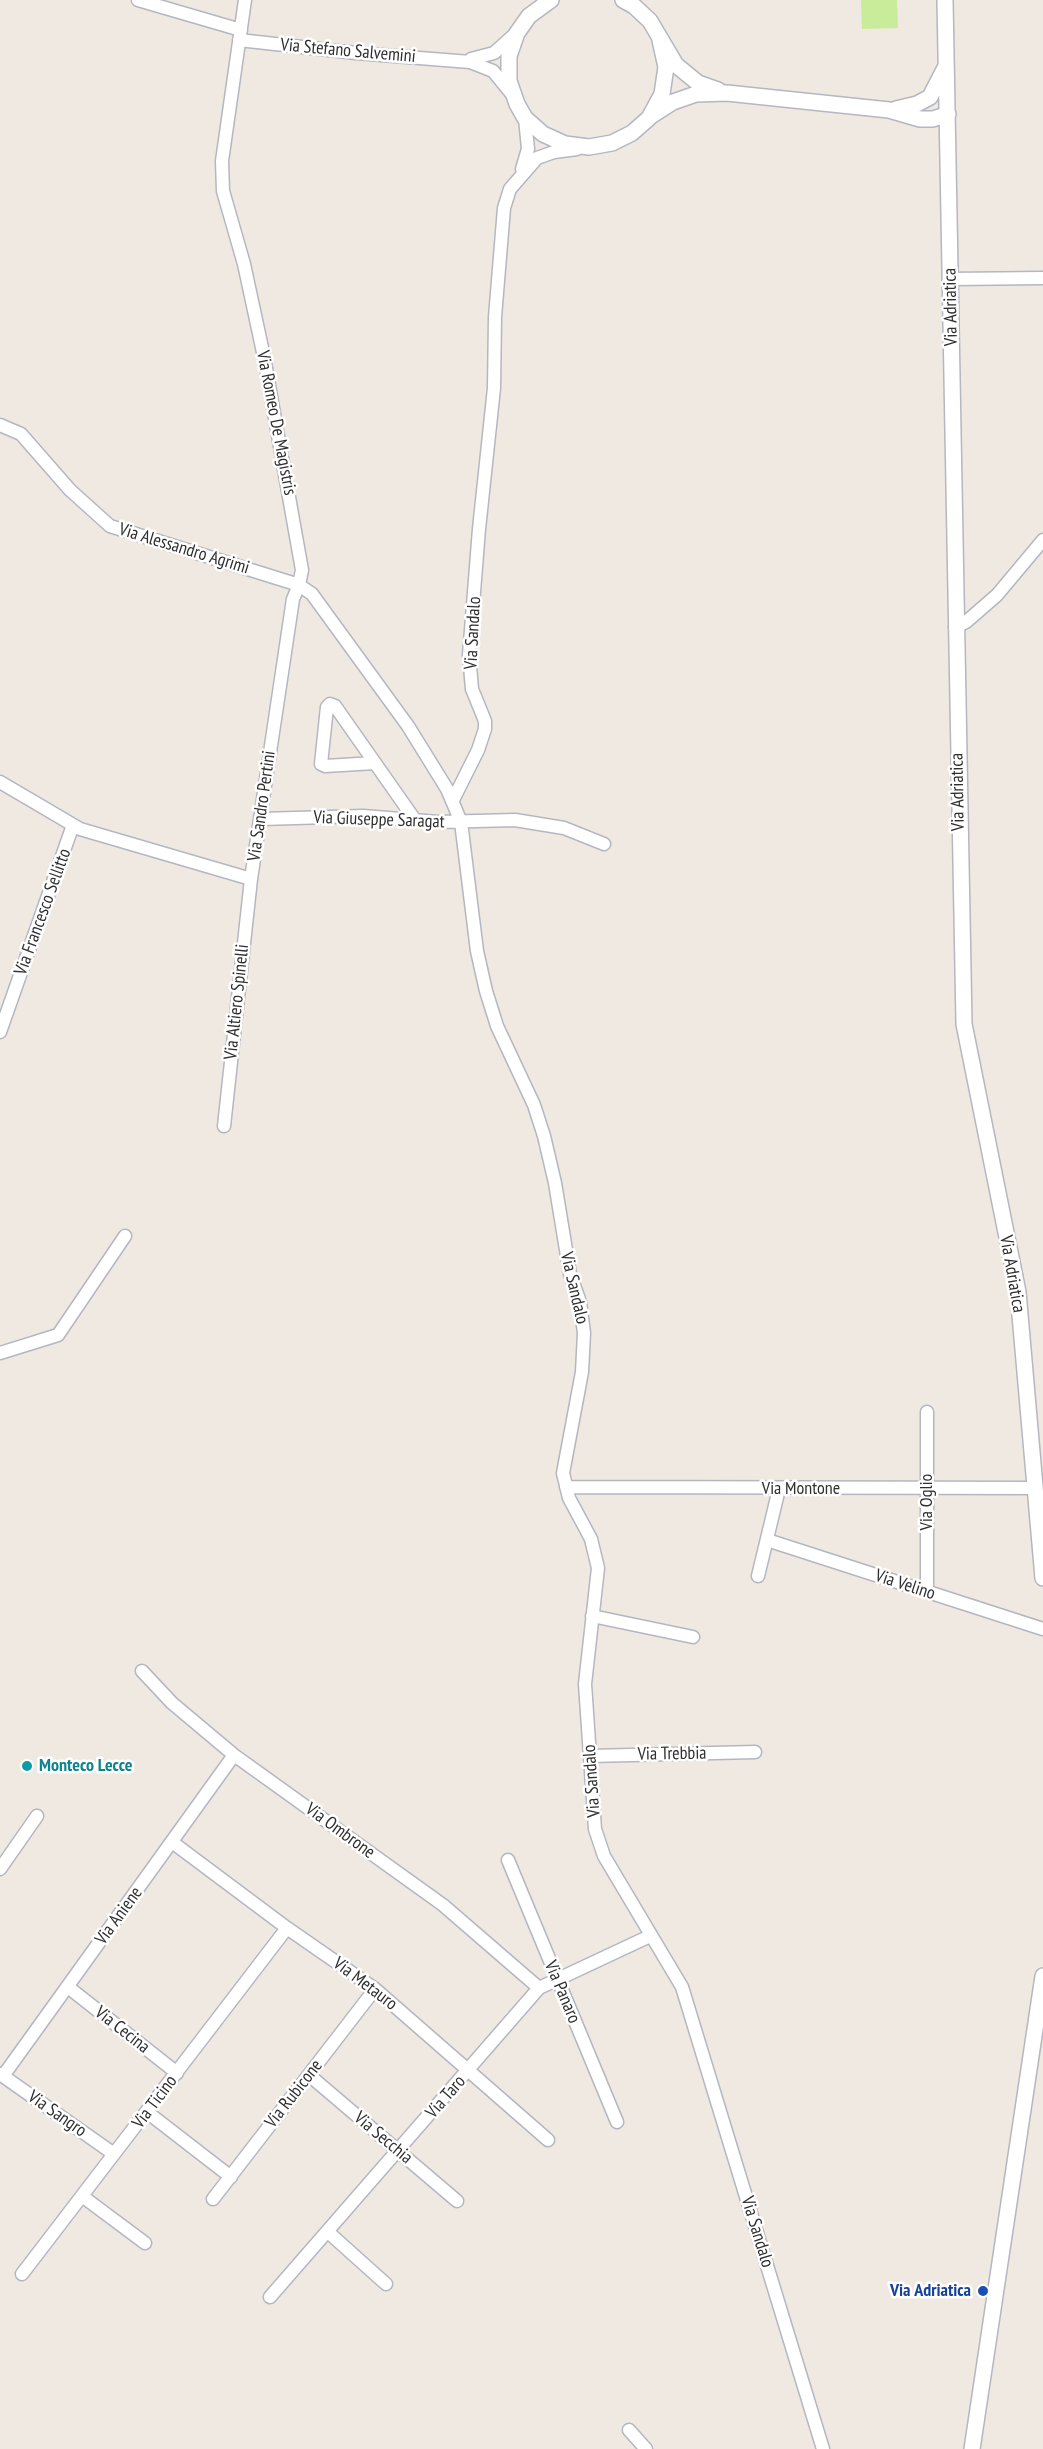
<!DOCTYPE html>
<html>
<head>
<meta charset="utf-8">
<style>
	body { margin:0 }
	canvas { display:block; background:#efe9e1 }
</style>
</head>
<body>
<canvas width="1043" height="2449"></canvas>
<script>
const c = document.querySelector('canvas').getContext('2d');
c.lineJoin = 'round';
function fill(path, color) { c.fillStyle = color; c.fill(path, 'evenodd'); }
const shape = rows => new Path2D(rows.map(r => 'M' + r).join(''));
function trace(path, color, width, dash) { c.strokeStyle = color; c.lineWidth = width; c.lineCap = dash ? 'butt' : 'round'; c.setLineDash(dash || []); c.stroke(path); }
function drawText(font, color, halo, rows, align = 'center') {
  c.font = font + ' "PT Sans Narrow",sans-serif'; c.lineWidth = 5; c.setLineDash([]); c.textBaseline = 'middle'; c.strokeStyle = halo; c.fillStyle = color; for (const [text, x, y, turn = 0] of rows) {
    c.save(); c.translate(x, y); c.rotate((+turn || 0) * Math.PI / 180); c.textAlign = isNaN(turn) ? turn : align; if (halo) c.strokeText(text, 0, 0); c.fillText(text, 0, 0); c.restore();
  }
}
const pitch = shape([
	[861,0,897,0,898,28,862,29]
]);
const minor = shape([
	[138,0,241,30],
	[245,0,222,161,223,191,244,264,264,357,302,570,299,585,312,594,408,726,447,789,461,822,477,951,486,991,497,1026,534,1105,544,1136,555,1183,570,1274,580,1302,584,1333,582,1372,563,1473,569,1498,591,1539,598,1568,585,1684,595,1829,604,1856,682,1987,823,2449],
	[239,40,356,53,470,62,493,71,511,93],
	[471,59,494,53,514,35],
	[522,169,528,149,525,118],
	[951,279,1043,278],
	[0,425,21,434,70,490,110,526,299,585,293,599,251,879,80,829,0,782],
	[955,627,966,622,997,595,1043,540],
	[375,763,325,766,321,764,327,707,330,704,335,706,415,820],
	[453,800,478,750,485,729,485,721,472,689,469,655,479,529,494,388,495,317,504,208,510,189,537,158,554,152,577,149],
	[261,819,363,816,438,822,515,820,564,828,604,844],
	[0,1032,73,825],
	[224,1126,251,879],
	[0,1353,58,1335,125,1236],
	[927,1412,927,1592],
	[566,1487,1036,1488],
	[767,1540,1043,1629],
	[758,1576,779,1489],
	[592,1616,693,1637],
	[142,1671,172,1703,234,1755,443,1905,539,1988],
	[590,1756,755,1752],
	[172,1842,287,1928,375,1989,548,2140],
	[508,1860,617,2122],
	[0,1869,37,1816],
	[68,1987,177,2073],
	[0,2074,114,2154],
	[309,2075,457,2201],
	[3,2076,234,1755],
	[147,2112,231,2177],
	[82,2196,145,2243],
	[213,2199,375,1989],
	[328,2232,386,2284],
	[22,2274,287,1928],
	[270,2297,539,1988,650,1936],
	[629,2430,646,2449]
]);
const tertiary = shape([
	[551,0,529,16,517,33,509,56,509,81,517,104,525,118,543,134,565,144,589,147,612,143,632,133,649,118,662,94,666,67,660,40],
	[623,0,634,6,650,21,676,65,698,83,718,90],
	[945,0,964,1024,1018,1292,1043,1578],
	[896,109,917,104,930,97,945,68],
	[651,116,673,102,696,94,727,93,889,110,920,119,933,119,948,114],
	[972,2449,1043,1976]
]);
const markers = [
	[27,1766,6,"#0f9aa8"],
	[983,2291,6,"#1a4fb4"]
];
const streetNames = [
	["Via Stefano Salvemini",348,51,5],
	["Via Adriatica",951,307,-91],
	["Via Romeo De Magistris",276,423,79],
	["Via Alessandro Agrimi",184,549,17],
	["Via Sandalo",473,633,-87],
	["Via Adriatica",958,792,-91],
	["Via Sandro Pertini",262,806,-82],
	["Via Giuseppe Saragat",379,820,2],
	["Via Francesco Sellitto",43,912,-70],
	["Via Altiero Spinelli",237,1002,-84],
	["Via Adriatica",1012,1274,80],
	["Via Sandalo",574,1288,77],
	["Via Montone",801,1489],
	["Via Oglio",927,1502,-90],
	["Via Velino",905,1585,18],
	["Via Trebbia",672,1754,-1],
	["Via Sandalo",592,1781,-94],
	["Via Ombrone",340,1831,36],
	["Via Aniene",119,1916,-54],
	["Via Metauro",365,1984,37],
	["Via Panaro",562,1992,67],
	["Via Cecina",122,2030,38],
	["Via Rubicone",294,2094,-52],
	["Via Taro",446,2097,-49],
	["Via Ticino",155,2102,-53],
	["Via Sangro",57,2114,35],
	["Via Secchia",383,2138,40],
	["Via Sandalo",757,2232,73]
];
const cultureNames = [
	["Monteco Lecce",39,1766]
];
const transitNames = [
	["Via Adriatica",971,2291]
];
fill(pitch, '#c9ec9a');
trace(minor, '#b4b7c1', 15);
trace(tertiary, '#b4b7c1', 18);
trace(minor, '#fff', 12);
trace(tertiary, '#fff', 15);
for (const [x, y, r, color] of markers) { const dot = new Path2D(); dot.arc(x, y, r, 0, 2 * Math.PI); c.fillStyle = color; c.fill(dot); trace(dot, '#fff', 2); }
drawText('18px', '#2e2e2e', '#fff', streetNames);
drawText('bold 18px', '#0d838f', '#fff', cultureNames, 'left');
drawText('bold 18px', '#164399', '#fff', transitNames, 'right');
</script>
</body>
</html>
